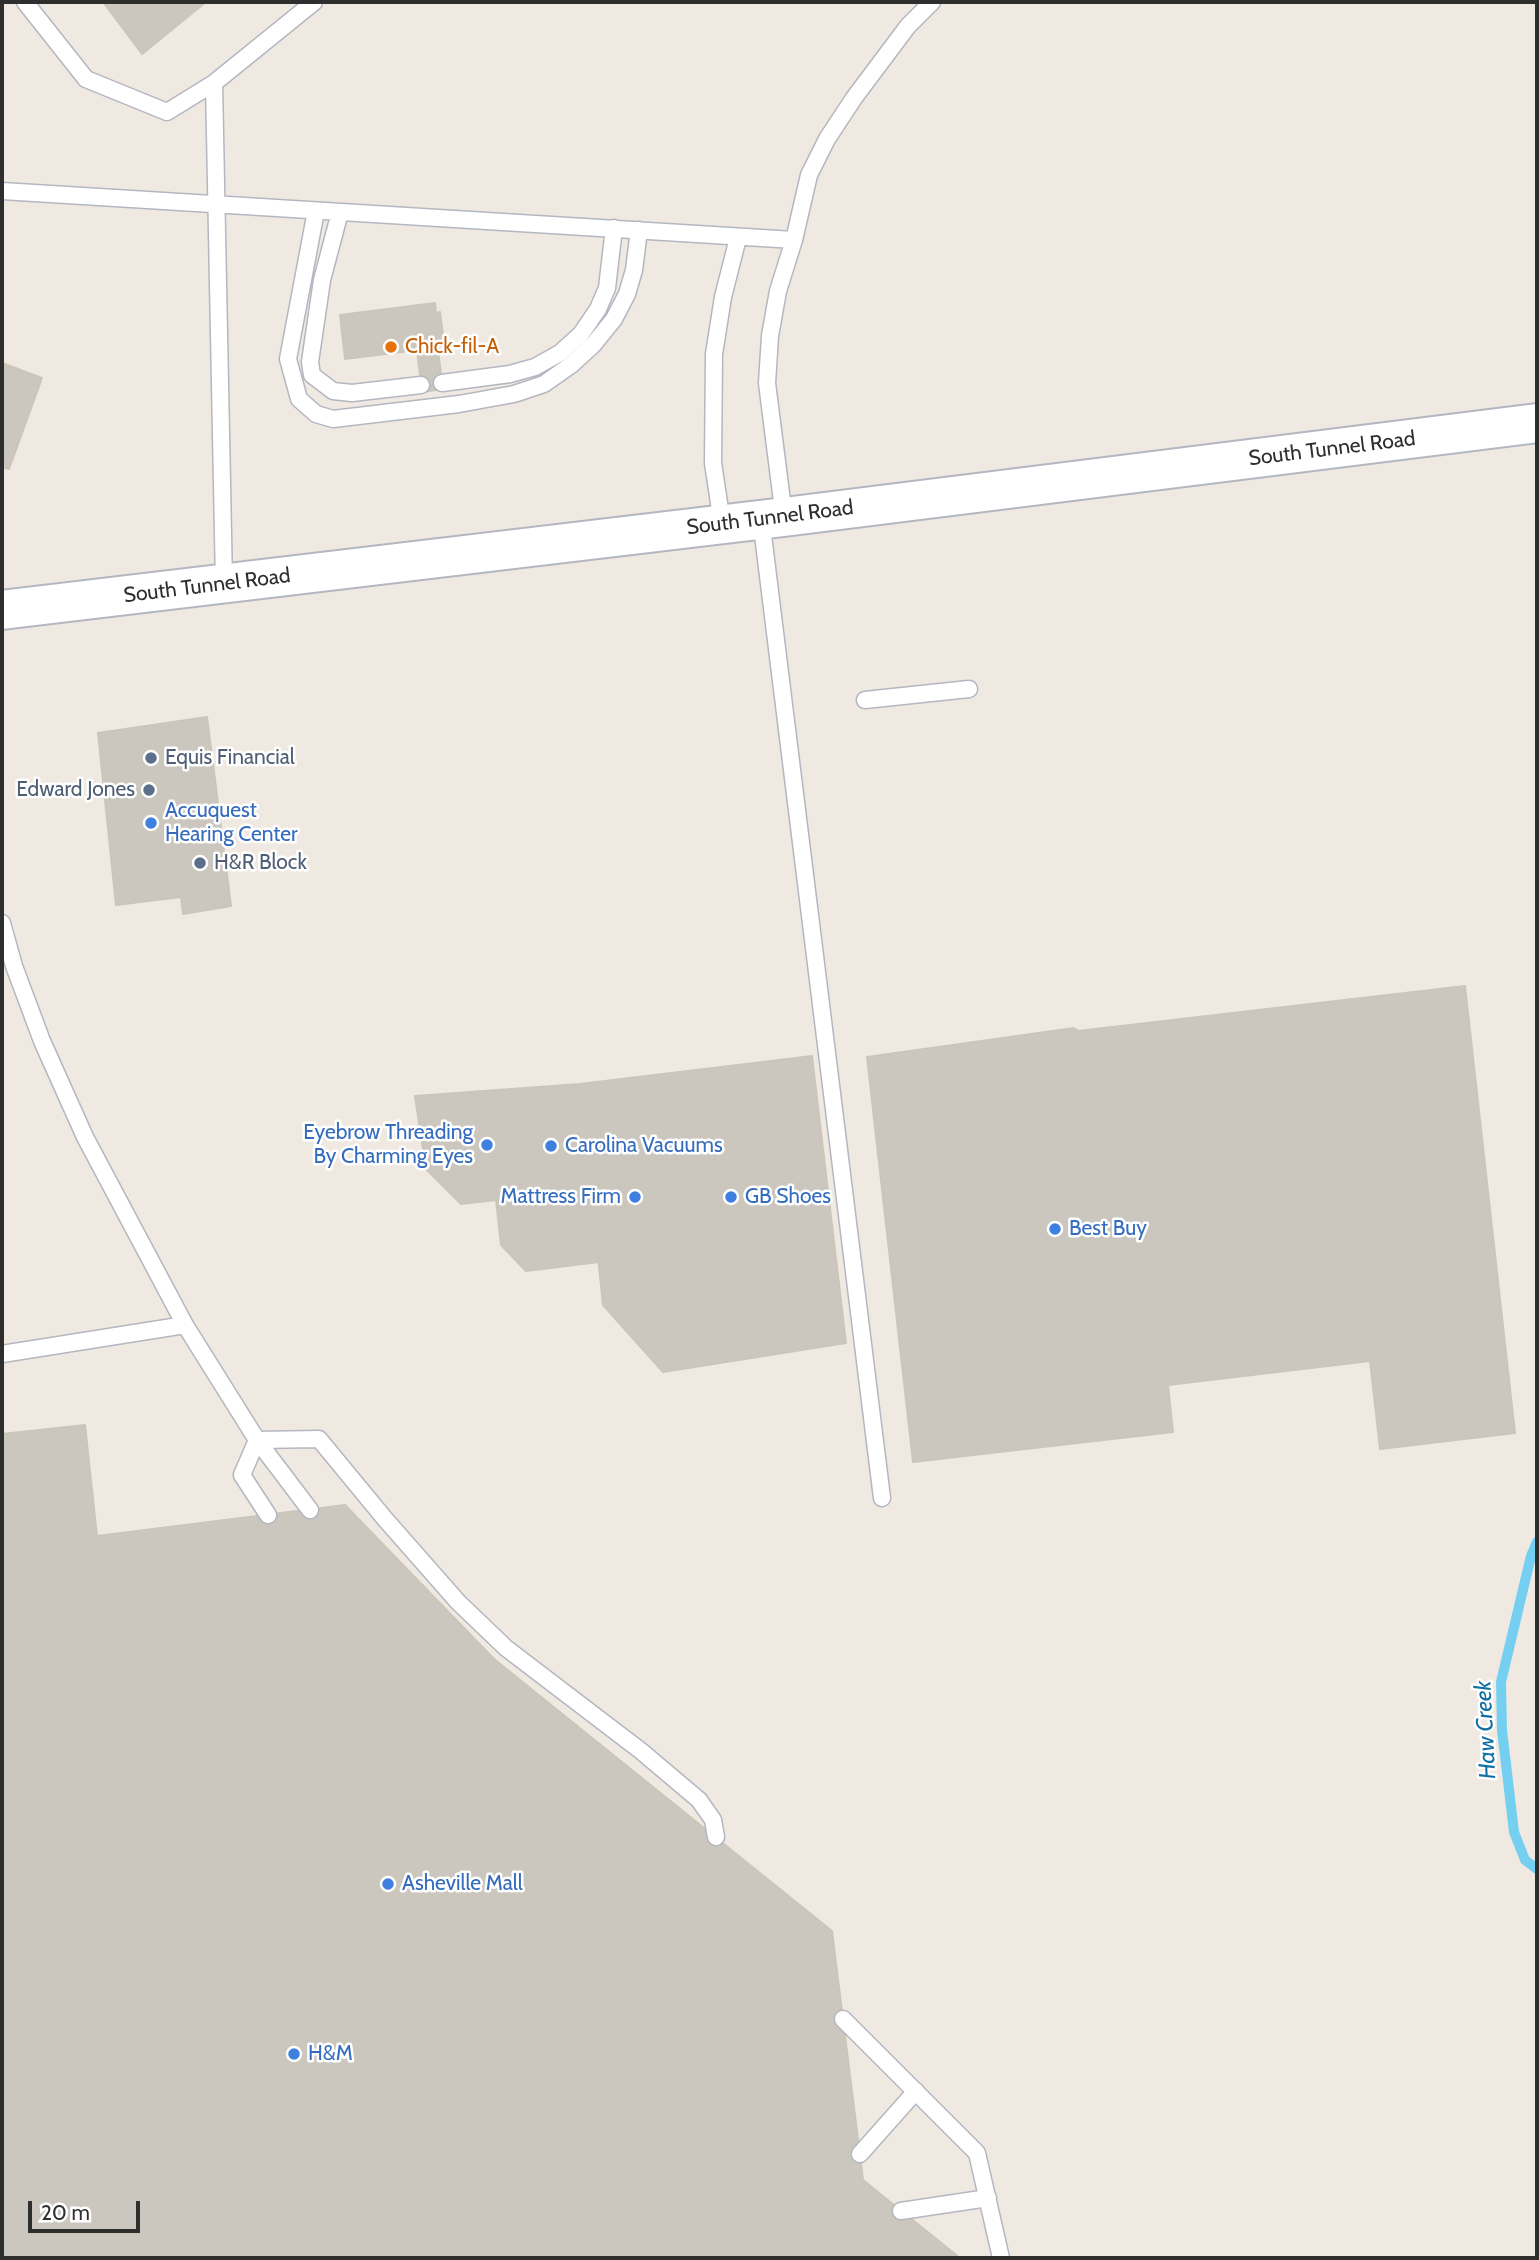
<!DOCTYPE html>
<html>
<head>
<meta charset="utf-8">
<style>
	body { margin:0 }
	#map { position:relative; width:1539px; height:2260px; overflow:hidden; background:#efe9e1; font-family:Cabin,sans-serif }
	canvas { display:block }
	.frame { position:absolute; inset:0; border:4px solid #2e2e2e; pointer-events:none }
	.scale { position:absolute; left:28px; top:2201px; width:112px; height:32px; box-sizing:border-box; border:4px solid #2e2e2e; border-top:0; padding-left:9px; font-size:21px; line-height:24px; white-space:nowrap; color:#2e2e2e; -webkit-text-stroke:5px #fff; paint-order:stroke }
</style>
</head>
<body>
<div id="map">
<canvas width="1539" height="2260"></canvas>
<div class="frame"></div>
<div class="scale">20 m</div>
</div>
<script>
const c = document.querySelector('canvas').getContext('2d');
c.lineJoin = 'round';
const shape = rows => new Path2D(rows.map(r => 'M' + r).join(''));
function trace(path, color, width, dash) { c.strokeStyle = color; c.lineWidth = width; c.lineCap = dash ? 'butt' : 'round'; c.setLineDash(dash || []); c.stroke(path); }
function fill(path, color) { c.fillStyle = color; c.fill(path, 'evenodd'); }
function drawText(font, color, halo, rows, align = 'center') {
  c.font = font + ' Cabin,sans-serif'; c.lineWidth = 5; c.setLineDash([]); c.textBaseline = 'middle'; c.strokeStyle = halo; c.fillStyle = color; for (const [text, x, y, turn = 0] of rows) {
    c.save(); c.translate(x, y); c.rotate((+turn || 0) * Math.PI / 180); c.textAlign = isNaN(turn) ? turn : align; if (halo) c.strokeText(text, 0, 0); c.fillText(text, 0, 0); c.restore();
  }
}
const stream = shape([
	[1537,1542,1531,1556,1501,1682,1502,1730,1514,1832,1525,1860,1537,1869]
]);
const building = shape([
	[103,2,206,2,142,54,103,2],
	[435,303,436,313,440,312,444,343,437,343,443,389,422,392,417,350,345,359,340,315,435,303],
	[2,363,42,378,9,469,2,467,2,363],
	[207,717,231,906,183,914,181,897,116,905,98,733,207,717],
	[1465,986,1515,1433,1380,1449,1370,1361,1168,1385,1173,1432,913,1462,867,1057,1074,1028,1078,1031,1465,986],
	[812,1056,846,1343,663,1372,603,1305,580,1084,812,1056],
	[580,1084,599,1262,526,1271,501,1245,496,1200,461,1204,426,1169,415,1096,580,1084],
	[85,1425,97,1536,345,1505,494,1659,832,1931,863,2180,960,2258,2,2258,2,1434,85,1425]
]);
const service = shape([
	[25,2,86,79,167,112,214,83,314,2],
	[214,83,224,584],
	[2,191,794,240],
	[316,211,288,359,299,399,316,414,333,419,459,404,514,394,544,384,571,365,593,345,614,319,627,294,634,270,639,230],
	[340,212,322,280,310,362,312,375,333,391,352,393,421,385],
	[442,383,510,374,535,367,560,353,581,334,598,309,607,288,614,228],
	[784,517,767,383,770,336,778,291,794,240,809,175,827,139,854,98,908,26,932,2],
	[761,519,882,1498],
	[722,523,713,463,714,354,723,297,738,238],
	[865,700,969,689],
	[2,923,14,966,42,1041,85,1137,185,1325,2,1354],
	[185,1325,257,1440,310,1510],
	[268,1515,242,1475,257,1440,319,1439,385,1519,458,1602,506,1648,641,1751,699,1800,713,1820,716,1837],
	[843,2019,977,2153,1001,2258],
	[860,2154,916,2091],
	[901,2211,988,2198]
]);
const secondary = shape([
	[2,610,784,517,1537,423]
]);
const markers = [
	[391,347,7,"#e8710a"],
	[151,758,7,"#5c6f8a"],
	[149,790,7,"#5c6f8a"],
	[151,823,7,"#3f7fe0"],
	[200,863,7,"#5c6f8a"],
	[487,1145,7,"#3f7fe0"],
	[551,1146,7,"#3f7fe0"],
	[635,1197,7,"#3f7fe0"],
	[731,1197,7,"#3f7fe0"],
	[1055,1229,7,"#3f7fe0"],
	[388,1884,7,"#3f7fe0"],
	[294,2054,7,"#3f7fe0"]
];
const foodNames = [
	["Chick-fil-A",405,347]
];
const streetNames = [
	["South Tunnel Road",1332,449,-7],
	["South Tunnel Road",770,518,-7],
	["South Tunnel Road",207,586,-7]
];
const serviceNames = [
	["Equis Financial",165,758],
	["Edward Jones",135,790,"right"],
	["H&R Block",214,863]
];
const shopNames = [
	["Accuquest",165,811],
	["Hearing Center",165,835],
	["Eyebrow Threading",473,1133,"right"],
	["By Charming Eyes",473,1157,"right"],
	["Carolina Vacuums",565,1146],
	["Mattress Firm",621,1197,"right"],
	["GB Shoes",745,1197],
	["Best Buy",1069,1229],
	["Asheville Mall",402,1884],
	["H&M",308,2054]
];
const waterNames = [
	["Haw Creek",1486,1730,-93]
];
trace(stream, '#75cff0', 10);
fill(building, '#cbc7bf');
trace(building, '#cbc5ba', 2);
trace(service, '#b4b7c1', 19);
trace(secondary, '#b4b7c1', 42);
trace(service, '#fff', 16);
trace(secondary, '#fff', 38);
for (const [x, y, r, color] of markers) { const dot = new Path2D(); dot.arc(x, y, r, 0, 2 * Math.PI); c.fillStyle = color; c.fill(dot); trace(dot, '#fff', 2.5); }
drawText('21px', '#c56008', '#fff', foodNames, 'left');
drawText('21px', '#2e2e2e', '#fff', streetNames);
drawText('21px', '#4e5e75', '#fff', serviceNames, 'left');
drawText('21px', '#366cbe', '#fff', shopNames, 'left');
drawText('italic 23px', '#0d6fa3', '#fff', waterNames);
</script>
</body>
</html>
